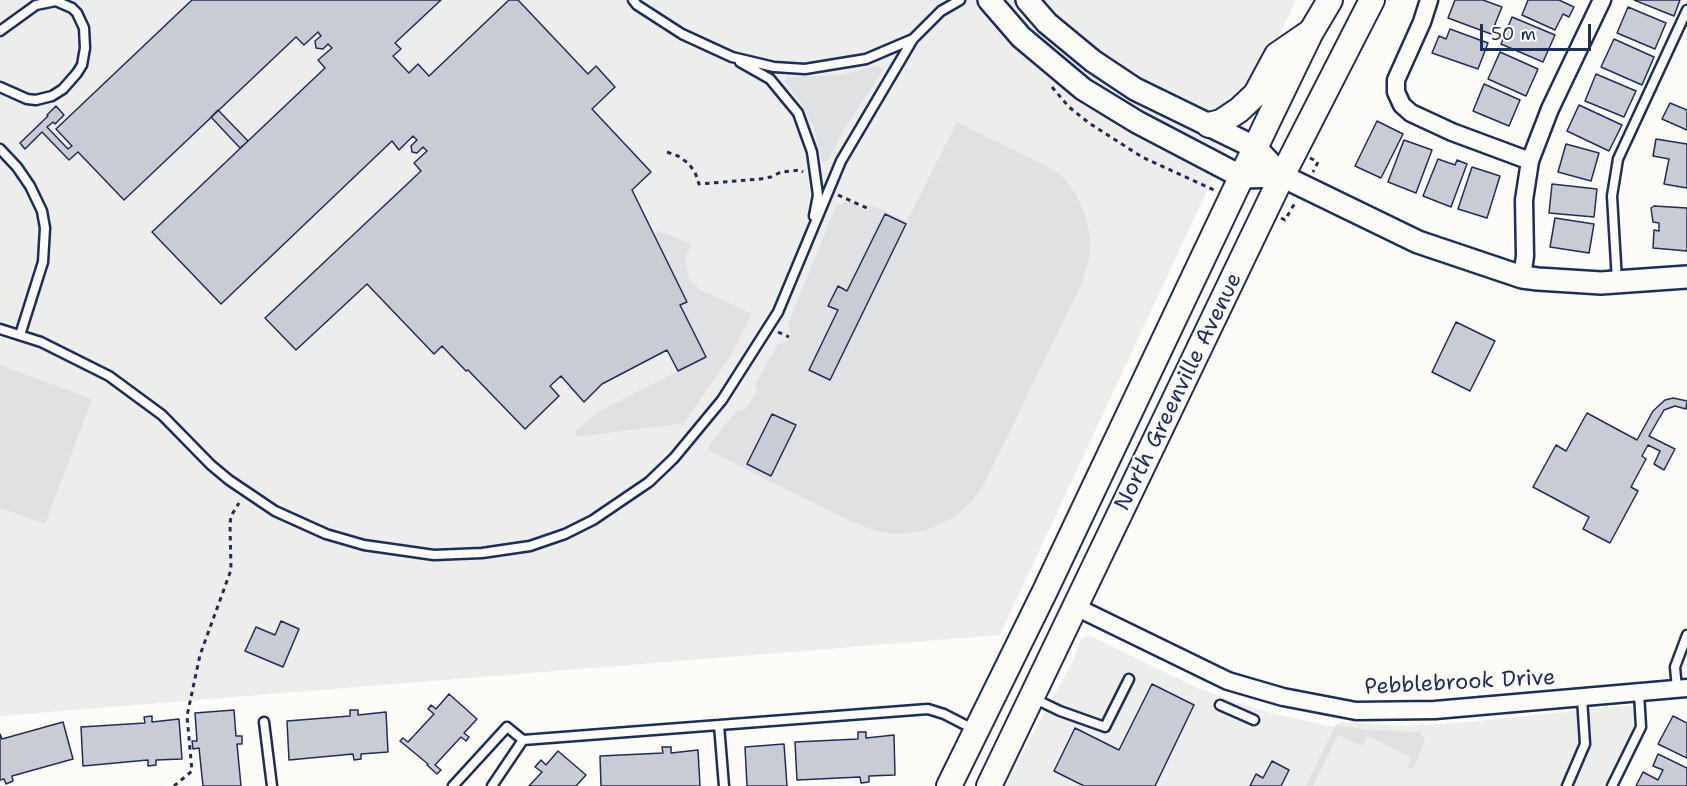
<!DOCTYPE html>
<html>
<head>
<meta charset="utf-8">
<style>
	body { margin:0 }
	#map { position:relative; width:1687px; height:786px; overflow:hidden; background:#fdfcf7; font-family:"Shantell Sans",sans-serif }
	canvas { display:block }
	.scale { position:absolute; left:1480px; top:24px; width:111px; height:27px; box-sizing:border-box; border:3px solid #1b2f5e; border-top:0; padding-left:8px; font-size:18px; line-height:21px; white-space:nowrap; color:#1b2f5e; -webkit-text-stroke:4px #fdfcf7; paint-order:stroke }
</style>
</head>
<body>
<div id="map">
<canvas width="1687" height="786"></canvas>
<div class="scale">50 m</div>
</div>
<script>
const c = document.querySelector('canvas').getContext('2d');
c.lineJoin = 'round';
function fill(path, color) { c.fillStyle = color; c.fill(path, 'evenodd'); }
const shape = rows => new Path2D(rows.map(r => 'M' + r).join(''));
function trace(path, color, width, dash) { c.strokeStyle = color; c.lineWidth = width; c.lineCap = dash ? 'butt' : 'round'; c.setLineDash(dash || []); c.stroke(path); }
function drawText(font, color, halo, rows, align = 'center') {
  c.font = font + ' "Shantell Sans",sans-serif'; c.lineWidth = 4.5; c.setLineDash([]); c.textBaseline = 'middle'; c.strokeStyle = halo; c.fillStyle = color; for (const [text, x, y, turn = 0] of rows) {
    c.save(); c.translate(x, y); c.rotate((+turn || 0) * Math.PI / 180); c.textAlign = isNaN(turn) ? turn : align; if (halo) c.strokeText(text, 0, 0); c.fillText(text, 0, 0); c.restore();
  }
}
const built = shape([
	[0,0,1296,0,1000,635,0,716],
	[1088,635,1200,689,1267,712,1334,727,1341,722,1406,726,1467,722,1633,705,1637,710,1637,724,1606,786,1004,786,1073,661,1080,640]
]);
const green = shape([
	[878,66,883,70,844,129,828,161,822,162,814,128,801,103,785,82,786,77,840,75],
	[957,122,1046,166,1063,177,1075,193,1085,214,1090,238,1089,259,1082,283,984,484,973,500,954,518,924,531,898,534,880,532,860,525,779,486,709,450,709,445,736,412,745,409,757,392,755,385,778,344,787,341,791,334,788,324,836,206,848,201,867,211,871,205,907,221],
	[657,230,691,244,686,256,686,264,690,281,699,289,752,314,731,355,684,423,576,437,576,431,598,412,706,357,680,305,687,301,654,234],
	[0,365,92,399,45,524,0,508],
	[1336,725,1368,730,1420,732,1425,740,1414,767,1407,769,1411,757,1368,736,1362,746,1338,735,1313,786,1306,786]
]);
const building = shape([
	[192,0,441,0,395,43,401,49,393,56,409,73,418,64,429,76,509,0,518,0,588,74,596,66,615,87,592,109,651,172,632,190,687,302,680,305,706,357,678,371,667,350,602,384,584,402,561,376,550,386,559,396,525,429,468,370,466,371,442,346,434,354,367,284,296,350,265,318,421,171,414,163,427,151,423,147,417,153,412,152,411,146,417,140,413,136,399,150,392,141,221,304,152,232,325,68,318,60,332,48,328,44,323,49,316,48,315,41,321,36,318,32,304,45,296,37,124,200,78,152,69,160,42,132,25,149,20,143,48,116,47,115,56,106,64,115,55,124,53,122,47,127,68,149,72,146,56,129,192,0],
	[1455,0,1483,0,1502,7,1491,34,1448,18,1455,0],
	[1528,0,1559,0,1574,7,1569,17,1563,14,1555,30,1522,15,1528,0],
	[1634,0,1680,0,1674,16,1634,0],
	[1628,7,1666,23,1655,49,1617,33,1628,7],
	[1512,17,1555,35,1543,62,1501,44,1512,17],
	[1450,29,1488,43,1478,69,1432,53,1439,36,1446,39,1450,29],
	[1614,39,1654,57,1642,85,1601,67,1614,39],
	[1500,52,1538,69,1526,96,1488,79,1500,52],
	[1596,74,1636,91,1624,117,1585,101,1596,74],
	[1484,84,1520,100,1509,126,1473,111,1484,84],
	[1670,103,1687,110,1687,130,1662,119,1670,103],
	[1579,105,1622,125,1609,151,1567,131,1579,105],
	[218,110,248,141,240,148,211,117,218,110],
	[1377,121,1403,134,1381,178,1355,166,1377,121],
	[1656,139,1687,144,1687,188,1664,184,1669,159,1653,156,1656,139],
	[1404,140,1432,150,1416,193,1388,182,1404,140],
	[1566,144,1599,153,1591,181,1558,172,1566,144],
	[1438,159,1455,165,1457,160,1467,164,1451,207,1423,196,1438,159],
	[1472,167,1500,176,1487,218,1458,209,1472,167],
	[1552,184,1597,189,1594,217,1549,213,1552,184],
	[1654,206,1687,208,1687,251,1653,248,1654,230,1659,231,1659,223,1653,222,1651,208,1654,206],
	[885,214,906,224,830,380,809,370,838,310,828,306,838,286,847,291,885,214],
	[1555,218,1594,224,1589,253,1550,247,1555,218],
	[1456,322,1495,341,1470,391,1432,372,1456,322],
	[1673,398,1687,401,1686,409,1675,406,1664,410,1649,436,1675,449,1664,470,1654,464,1660,451,1648,445,1642,456,1646,459,1631,487,1638,491,1610,543,1583,529,1589,517,1533,487,1556,445,1566,451,1587,413,1637,440,1653,411,1665,400,1673,398],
	[772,414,796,425,771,476,747,464,772,414],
	[281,621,299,629,283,667,245,651,256,627,275,635,281,621],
	[1152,684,1194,705,1155,786,1084,786,1054,771,1075,728,1119,750,1152,684],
	[449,694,477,719,464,733,469,737,466,741,461,737,435,765,441,770,437,774,427,765,428,764,400,741,403,738,408,742,434,714,428,709,431,705,436,709,449,694],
	[234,710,236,736,242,736,242,744,237,744,241,786,203,786,199,748,193,749,192,741,197,741,195,713,234,710],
	[350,710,358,710,358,715,386,712,388,752,361,754,361,759,354,760,353,754,289,760,287,721,350,716,350,710],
	[152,716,152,722,179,719,182,759,156,760,156,765,148,766,148,760,83,766,81,727,145,723,144,717,152,716],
	[1673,716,1687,723,1687,758,1658,744,1673,716],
	[63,722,73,759,12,776,13,781,6,784,4,779,0,780,0,734,2,739,63,722],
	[858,732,866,732,866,738,894,735,895,775,869,776,869,782,861,783,860,777,797,780,795,742,858,739,858,732],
	[784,744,787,786,747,786,745,747,784,744],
	[662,747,671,747,671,753,698,750,700,786,601,786,600,756,663,753,662,747],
	[558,751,586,775,576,786,529,786,542,772,535,767,541,760,546,765,558,751],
	[1658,754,1687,768,1687,786,1636,786,1643,772,1658,780,1663,770,1653,766,1658,754],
	[1272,761,1289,770,1281,786,1250,786,1256,774,1263,778,1272,761]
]);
const path = shape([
	[1052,87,1069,107,1089,123,1142,157,1214,190],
	[667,152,678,156,688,163,695,172,699,184,760,179,771,177,781,172,800,170,803,172],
	[1310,158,1318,162,1313,172],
	[838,195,869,209],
	[1281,218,1285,220,1296,201],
	[778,332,789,337],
	[174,786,192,771,187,716,200,655,231,570,230,524,231,516,239,503]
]);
const service = shape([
	[633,0,637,5,682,34,732,57,774,67,805,69,866,59,913,39,941,11,960,0],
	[0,31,36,5,56,1,72,8,77,13,84,28,85,48,82,65,77,73,63,89,52,96,36,100,27,99,0,87],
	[740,62,770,79,798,113,812,152,818,195,814,216],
	[0,149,17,167,30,186,42,211,45,228,43,262,20,335],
	[1617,281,1612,196,1618,159,1687,10],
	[0,329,41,342,109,376,162,415,211,465,229,480,275,511,326,534,364,545,434,555,482,553,530,546,565,534,593,520,649,482,674,458,722,400,778,312,841,161,913,39],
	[1677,689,1675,667,1687,635],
	[1033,698,1060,711,1105,727,1129,679],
	[1220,705,1254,720],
	[264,722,272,786],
	[719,725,724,786],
	[453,786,507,727,523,740],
	[492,786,523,740,928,709,944,714,975,730],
	[1567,786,1585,744,1582,698],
	[1612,786,1641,727,1639,693]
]);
const minor = shape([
	[1429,0,1422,22,1396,80,1396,92,1402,105,1411,113,1452,132,1530,161],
	[1522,277,1525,256,1524,200,1530,161,1550,109,1602,0],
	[1076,607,1228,681,1283,697,1356,711,1435,710,1687,688]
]);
const tertiary = shape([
	[989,0,1021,37,1083,89,1137,122,1242,177,1282,176],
	[1027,0,1047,23,1093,61,1135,89,1256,148,1282,176,1418,242,1522,277,1538,279,1601,283,1687,277]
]);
const secondary = shape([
	[1209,125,1221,122,1239,110,1256,94,1277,55,1309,33],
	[949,786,1045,591,1266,125,1311,32,1330,0],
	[989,786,1282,176,1372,0]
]);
const streetNames = [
	["North Greenville Avenue",1179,392,-64],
	["Pebblebrook Drive",1460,683,-3]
];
fill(built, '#edeeec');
fill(green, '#e0e1e3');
fill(building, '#c9ccd3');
trace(building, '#1b2f5e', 1.5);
trace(service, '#1b2f5e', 13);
trace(minor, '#1b2f5e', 21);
trace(tertiary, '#1b2f5e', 26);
trace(secondary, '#1b2f5e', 28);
trace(path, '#1b2f5e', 3, [4.5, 4.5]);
trace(service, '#fdfcf7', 8);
trace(minor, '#fdfcf7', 16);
trace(tertiary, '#fdfcf7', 21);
trace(secondary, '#fdfcf7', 24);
drawText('22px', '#1b2f5e', '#fdfcf7', streetNames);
</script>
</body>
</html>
